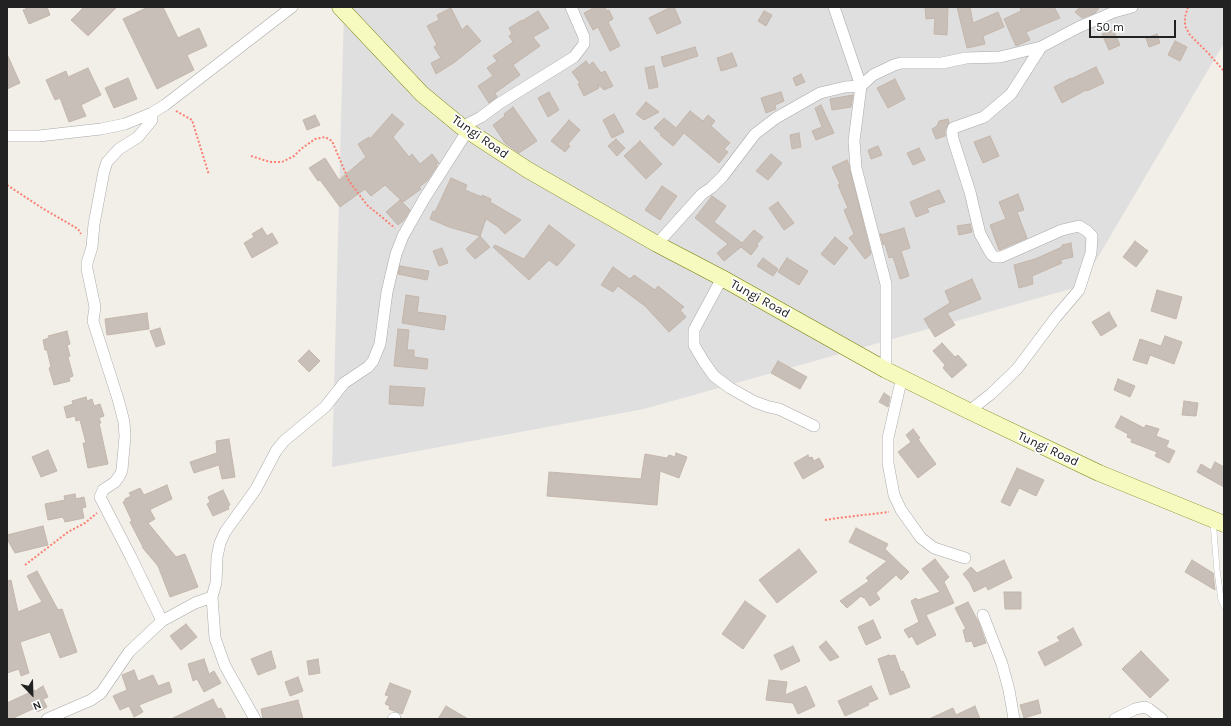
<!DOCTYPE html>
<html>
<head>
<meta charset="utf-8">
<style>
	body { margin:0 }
	#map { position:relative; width:1231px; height:726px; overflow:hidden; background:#f2efe9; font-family:Karla,sans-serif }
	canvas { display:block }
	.frame { position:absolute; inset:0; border:8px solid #222; pointer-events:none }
	.north { position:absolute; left:12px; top:674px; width:40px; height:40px; -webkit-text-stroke:3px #fff; paint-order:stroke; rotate:157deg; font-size:11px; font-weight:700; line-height:16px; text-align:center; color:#222 }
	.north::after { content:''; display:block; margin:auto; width:14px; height:18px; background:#222; clip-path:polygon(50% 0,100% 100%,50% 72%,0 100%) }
	.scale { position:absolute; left:1089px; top:20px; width:87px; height:18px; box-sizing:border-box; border:2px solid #222; border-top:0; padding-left:5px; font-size:12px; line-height:14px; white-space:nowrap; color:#222; -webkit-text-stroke:3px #fff; paint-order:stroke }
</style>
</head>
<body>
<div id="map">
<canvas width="1231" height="726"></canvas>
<div class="frame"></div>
<div class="north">N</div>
<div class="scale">50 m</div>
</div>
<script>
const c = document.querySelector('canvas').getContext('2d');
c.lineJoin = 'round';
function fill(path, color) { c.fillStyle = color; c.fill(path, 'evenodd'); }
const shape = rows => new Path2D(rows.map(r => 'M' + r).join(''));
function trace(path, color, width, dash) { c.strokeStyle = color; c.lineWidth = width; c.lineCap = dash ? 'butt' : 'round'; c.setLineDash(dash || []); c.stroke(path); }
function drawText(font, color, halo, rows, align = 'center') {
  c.font = font + ' Karla,sans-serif'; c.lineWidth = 3.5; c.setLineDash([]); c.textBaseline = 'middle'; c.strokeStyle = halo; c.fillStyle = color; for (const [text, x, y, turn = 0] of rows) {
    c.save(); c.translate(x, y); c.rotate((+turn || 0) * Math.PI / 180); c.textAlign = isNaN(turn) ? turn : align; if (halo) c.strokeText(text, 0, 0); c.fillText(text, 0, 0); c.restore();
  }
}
const residential = shape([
	[344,7,1224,7,1224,43,1081,286,644,409,332,467]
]);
const building = shape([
	[30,7,47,7,50,15,29,24,23,10,30,7],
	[84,7,117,7,88,36,71,20,84,7],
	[148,7,163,7,178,38,199,28,207,46,187,55,194,70,157,89,123,19,148,7],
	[595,7,604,7,607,11,609,10,613,19,608,22,620,46,610,51,598,27,593,30,584,13,595,7],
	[671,7,674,7,681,23,657,34,649,18,671,7],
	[925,7,948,7,947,35,934,34,935,18,926,19,925,7],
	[957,7,970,7,973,23,998,12,1004,27,983,36,985,44,967,48,957,7],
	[1020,7,1054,7,1060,18,1026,32,1030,40,1016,46,1004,19,1021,11,1020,7],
	[1080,7,1100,7,1095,13,1082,18,1075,12,1080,7],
	[451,8,462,30,467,25,481,41,455,62,436,74,431,63,441,58,434,47,437,45,427,26,439,20,437,15,451,8],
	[538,11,549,28,533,37,540,46,513,65,520,75,495,93,497,97,489,103,478,86,493,76,487,68,497,61,493,56,513,42,509,36,512,34,509,28,522,20,522,21,538,11],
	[764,11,772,15,766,26,758,21,764,11],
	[1113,30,1120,45,1109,50,1102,34,1113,30],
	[1157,34,1160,43,1149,47,1146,38,1157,34],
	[1175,41,1187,47,1180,61,1168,55,1175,41],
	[695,47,698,56,664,67,661,57,695,47],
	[732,53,737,66,721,71,717,58,732,53],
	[7,54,20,83,7,89,7,54],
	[586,61,589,65,593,62,601,73,605,71,613,86,604,90,598,84,599,88,584,96,578,84,580,83,572,72,586,61],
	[654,66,658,87,649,89,645,68,654,66],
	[1096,67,1104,83,1087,91,1086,90,1062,103,1054,87,1071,78,1071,79,1096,67],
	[88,68,101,95,81,105,86,116,69,122,60,98,55,100,46,80,66,71,68,77,88,68],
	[801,74,805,82,796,86,793,78,801,74],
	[128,78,137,99,114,108,105,88,128,78],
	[895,79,905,99,888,108,877,88,895,79],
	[549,92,559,110,548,117,538,98,549,92],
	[781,92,784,101,775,105,776,109,766,113,761,98,781,92],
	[853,95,851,107,832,110,830,99,853,95],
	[646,102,659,112,644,120,636,114,646,102],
	[821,105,834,133,816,140,812,131,822,127,815,108,821,105],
	[513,107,537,141,519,153,505,143,493,125,505,116,504,114,513,107],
	[690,111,703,121,708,115,715,121,711,126,730,143,724,149,728,152,719,163,684,133,673,146,660,135,661,134,654,128,664,118,676,128,690,111],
	[392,114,404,124,393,137,409,157,412,154,420,164,432,154,439,163,436,164,437,166,427,181,419,187,421,189,403,202,385,185,371,196,365,189,340,207,320,180,318,181,309,168,325,158,339,180,366,157,358,144,369,137,370,139,392,114],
	[614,114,624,132,612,138,603,120,614,114],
	[315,115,320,125,307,130,303,120,315,115],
	[948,119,949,123,945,130,945,136,936,139,932,129,937,126,939,121,948,119],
	[569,120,580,130,568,144,570,146,565,152,551,141,569,120],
	[799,133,801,147,792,149,790,135,799,133],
	[990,136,999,156,983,163,974,142,990,136],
	[616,139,625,148,617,156,608,146,616,139],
	[640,141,662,164,646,179,624,156,640,141],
	[878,146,882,155,871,159,868,150,878,146],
	[919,148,925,160,913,165,907,153,919,148],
	[771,154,782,163,768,180,756,171,771,154],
	[847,160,849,165,871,254,865,259,849,238,854,234,844,210,848,208,838,185,840,184,832,167,847,160],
	[451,178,467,185,465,190,482,197,482,195,491,199,490,202,521,220,505,234,497,226,486,219,480,236,449,227,430,219,433,211,435,212,451,178],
	[662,186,677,196,660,220,645,210,662,186],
	[939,190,945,202,927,208,929,212,916,217,910,202,939,190],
	[1018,194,1024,210,1017,212,1027,238,999,250,990,225,1006,219,999,202,1018,194],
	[712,196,726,206,714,222,742,243,754,230,763,237,757,244,758,246,751,255,741,247,724,261,717,253,728,244,695,218,712,196],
	[400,200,410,210,404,220,398,225,386,212,400,200],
	[778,202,794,223,784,230,769,208,778,202],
	[970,224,972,232,959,235,957,226,970,224],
	[549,225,575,245,557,266,549,260,529,280,493,247,495,245,524,259,549,225],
	[262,228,267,236,272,233,278,243,252,258,244,243,254,237,252,234,262,228],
	[904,228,910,248,901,251,909,276,900,279,893,257,889,258,885,244,883,245,880,233,881,235,904,228],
	[480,236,490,247,475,259,466,249,480,236],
	[835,237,848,248,834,265,821,254,835,237],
	[1135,241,1148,251,1136,267,1123,257,1135,241],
	[1071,243,1073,257,1060,260,1062,263,1032,276,1033,284,1019,288,1014,265,1035,259,1062,247,1062,245,1071,243],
	[442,248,448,263,439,266,433,251,442,248],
	[763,258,778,269,773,276,757,266,763,258],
	[787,258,808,271,799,285,778,272,787,258],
	[400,266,429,271,427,280,398,274,400,266],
	[613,267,630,279,634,275,655,290,658,286,684,307,680,310,686,317,669,332,645,306,618,286,613,292,601,285,613,267],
	[972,279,981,299,947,313,955,325,935,337,924,319,950,303,945,291,972,279],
	[1157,290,1182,297,1176,319,1151,311,1157,290],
	[406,295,419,297,417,312,446,316,444,330,402,323,406,295],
	[1109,312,1117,326,1101,336,1092,322,1109,312],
	[147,313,149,329,107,335,105,319,147,313],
	[160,328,165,344,156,347,150,331,160,328],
	[398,329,409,330,407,350,414,350,414,357,428,359,427,369,394,366,398,329],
	[67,331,70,344,67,345,70,356,68,357,73,376,69,378,70,381,54,385,49,368,51,367,47,350,45,350,43,340,49,338,48,336,67,331],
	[1165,336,1182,342,1174,364,1150,355,1147,364,1133,360,1140,339,1161,346,1165,336],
	[942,343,955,357,958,355,967,365,952,378,943,368,945,365,933,351,942,343],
	[309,350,320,361,309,372,298,361,309,350],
	[778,361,807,377,800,389,771,373,778,361],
	[1118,379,1135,386,1130,397,1114,390,1118,379],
	[390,386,425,388,423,406,389,404,390,386],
	[884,393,890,397,888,407,879,402,884,393],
	[86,397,87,401,92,399,94,406,100,404,104,416,99,418,101,423,99,423,108,464,88,468,83,443,86,443,80,420,76,421,75,416,67,418,64,407,73,404,72,401,86,397],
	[1184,401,1198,403,1196,416,1182,415,1184,401],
	[1121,416,1144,428,1146,425,1159,429,1156,436,1169,441,1166,447,1175,451,1169,463,1155,456,1157,452,1131,442,1132,439,1127,437,1128,434,1115,427,1121,416],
	[913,429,920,438,918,439,936,464,918,478,898,452,911,442,906,435,913,429],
	[229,439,235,477,222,479,219,465,194,473,190,462,217,453,216,441,229,439],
	[48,450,57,471,41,477,32,457,48,450],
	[676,453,687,457,679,478,660,471,657,505,547,496,549,472,641,479,645,454,667,458,669,455,675,457,676,453],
	[808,455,809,458,812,457,814,461,819,458,824,467,803,479,794,463,808,455],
	[1215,462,1224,467,1224,487,1197,472,1201,464,1211,470,1215,462],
	[1017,468,1044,480,1036,496,1019,488,1010,506,1001,502,1017,468],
	[167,485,172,499,151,509,150,510,155,519,148,523,176,557,185,554,198,587,170,597,158,566,142,547,143,547,130,522,132,521,123,502,125,501,125,499,131,496,129,493,140,488,144,495,167,485],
	[223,490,230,505,228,506,229,509,213,516,207,504,210,502,208,497,223,490],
	[75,494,76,499,84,497,86,507,82,508,84,518,65,522,63,517,48,520,45,504,65,500,64,496,75,494],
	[43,526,48,545,15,553,7,539,7,535,43,526],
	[856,528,888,544,885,549,909,572,901,580,896,575,876,593,880,599,870,606,864,597,863,598,861,596,847,608,840,601,869,581,866,578,887,561,849,542,856,528],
	[799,549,817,572,777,603,759,580,799,549],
	[935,559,949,577,944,582,954,603,926,615,936,635,917,645,912,636,909,638,904,630,919,622,911,601,916,598,918,600,940,592,922,569,935,559],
	[1004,560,1012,578,988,590,986,586,974,592,970,583,963,574,971,567,977,573,1004,560],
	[1192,560,1213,573,1215,590,1185,572,1192,560],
	[37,571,58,610,62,609,77,652,60,658,50,632,20,642,29,673,21,676,19,669,7,673,7,581,11,580,18,612,42,602,27,576,37,571],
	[1004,592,1021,592,1021,609,1005,609,1004,592],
	[745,601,766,616,743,649,722,634,745,601],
	[968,602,979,623,986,643,974,647,972,641,966,642,963,630,966,629,955,608,968,602],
	[873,620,881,638,866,645,858,627,873,620],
	[186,624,197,637,181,650,170,636,186,624],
	[1073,628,1082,645,1060,658,1045,666,1038,652,1060,641,1057,637,1073,628],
	[826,641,839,657,830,661,819,647,826,641],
	[793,646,800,661,781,670,774,655,793,646],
	[271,651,276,668,258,675,251,659,271,651],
	[1141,651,1169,680,1150,698,1122,669,1141,651],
	[889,655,890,656,895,655,901,672,903,671,910,687,890,695,878,659,889,655],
	[204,659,209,674,214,671,221,683,204,692,197,679,193,681,188,664,204,659],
	[318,659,320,673,309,675,307,661,318,659],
	[134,670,138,681,153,675,158,686,169,682,172,692,139,705,143,712,134,717,129,706,120,710,113,696,127,690,122,675,134,670],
	[298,677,303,691,290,696,285,682,298,677],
	[769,680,787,682,785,695,806,686,815,706,798,714,793,703,766,700,769,680],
	[390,683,411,691,402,714,389,709,390,706,385,704,389,696,385,695,390,683],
	[43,686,48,697,43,699,47,707,37,712,35,708,11,719,7,719,7,703,35,690,35,692,38,689,43,686],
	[871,686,878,699,868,703,869,705,845,716,838,701,871,686],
	[213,699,218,709,221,708,226,719,171,719,213,699],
	[298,700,303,719,263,719,261,709,298,700],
	[1038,700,1041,713,1024,718,1020,705,1038,700],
	[446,706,468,719,438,719,446,706],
	[975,706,980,719,929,719,953,708,956,715,975,706]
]);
const path = shape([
	[1188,7,1185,17,1185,26,1190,35,1209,54,1224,71],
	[176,111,192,120,209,175],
	[251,156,270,162,282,162,294,156,301,149,315,139,325,137,332,141,349,181,367,205,395,228],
	[7,185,42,208,78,229,81,234],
	[825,520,838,518,889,512],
	[25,565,68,532,85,523,97,513]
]);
const lane = shape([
	[1213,521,1217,570,1221,600,1224,606]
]);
const street = shape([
	[834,7,861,86,854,141,856,168,886,284,886,370],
	[152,113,152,120,138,137,119,149,107,162,104,171,94,224,92,247,87,263,87,269,95,307,93,321,118,399,124,422,125,436,122,470,120,475,115,482,103,490,100,497,131,557,162,621],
	[462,127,481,117,500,103,574,57,584,44,584,37,571,7],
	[7,136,39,136,101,129,125,124,152,113,165,105,292,7],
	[657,244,702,194,711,188,723,176,755,134,776,118,820,93,845,87,861,86,873,75,894,65,901,63,942,63,966,58,1000,57,1041,47,1079,27,1114,12,1132,7],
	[722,278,694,330,694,345,704,362,714,376,730,388,755,402,769,407,779,409,814,426],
	[902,377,888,438,888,463,894,495,901,510,921,538,934,548,965,558],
	[969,411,991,394,1017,369,1056,317,1079,290,1091,253,1092,236,1087,231,1079,226,1062,230,1001,257,995,257,992,255,990,252,980,234,970,192,953,139,952,132,953,128,984,117,1011,94,1041,47],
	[212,597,215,638,225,666,255,719],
	[983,615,1002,664,1009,690,1014,719],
	[47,719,91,700,101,693,129,652,162,621,195,603,212,597,216,583,217,557,220,543,225,532,256,489,276,451,284,441,325,407,344,383,368,367,373,361,380,344,387,292,396,254,403,236,424,199,468,130],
	[393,719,395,718],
	[1115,719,1135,709,1145,707,1149,709,1162,719]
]);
const secondary = shape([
	[340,7,422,94,462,127,528,170,657,244,722,278,886,370,969,411,1099,473,1224,524]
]);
const streetNames = [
	["Tungi Road",480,137,35],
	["Tungi Road",760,299,29],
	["Tungi Road",1048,449,25]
];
fill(residential, '#e0dfdf');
fill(building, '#c7bfb8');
trace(building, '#c4b6ab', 1);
trace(lane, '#a9a9a9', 6);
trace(street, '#a9a9a9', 12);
trace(secondary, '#707d05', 17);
trace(path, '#fa8072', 2, [2, 2]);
trace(lane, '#fff', 5.5);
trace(street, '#fff', 11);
trace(secondary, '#f7fabf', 16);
drawText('13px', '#222', '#fff', streetNames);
</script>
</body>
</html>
